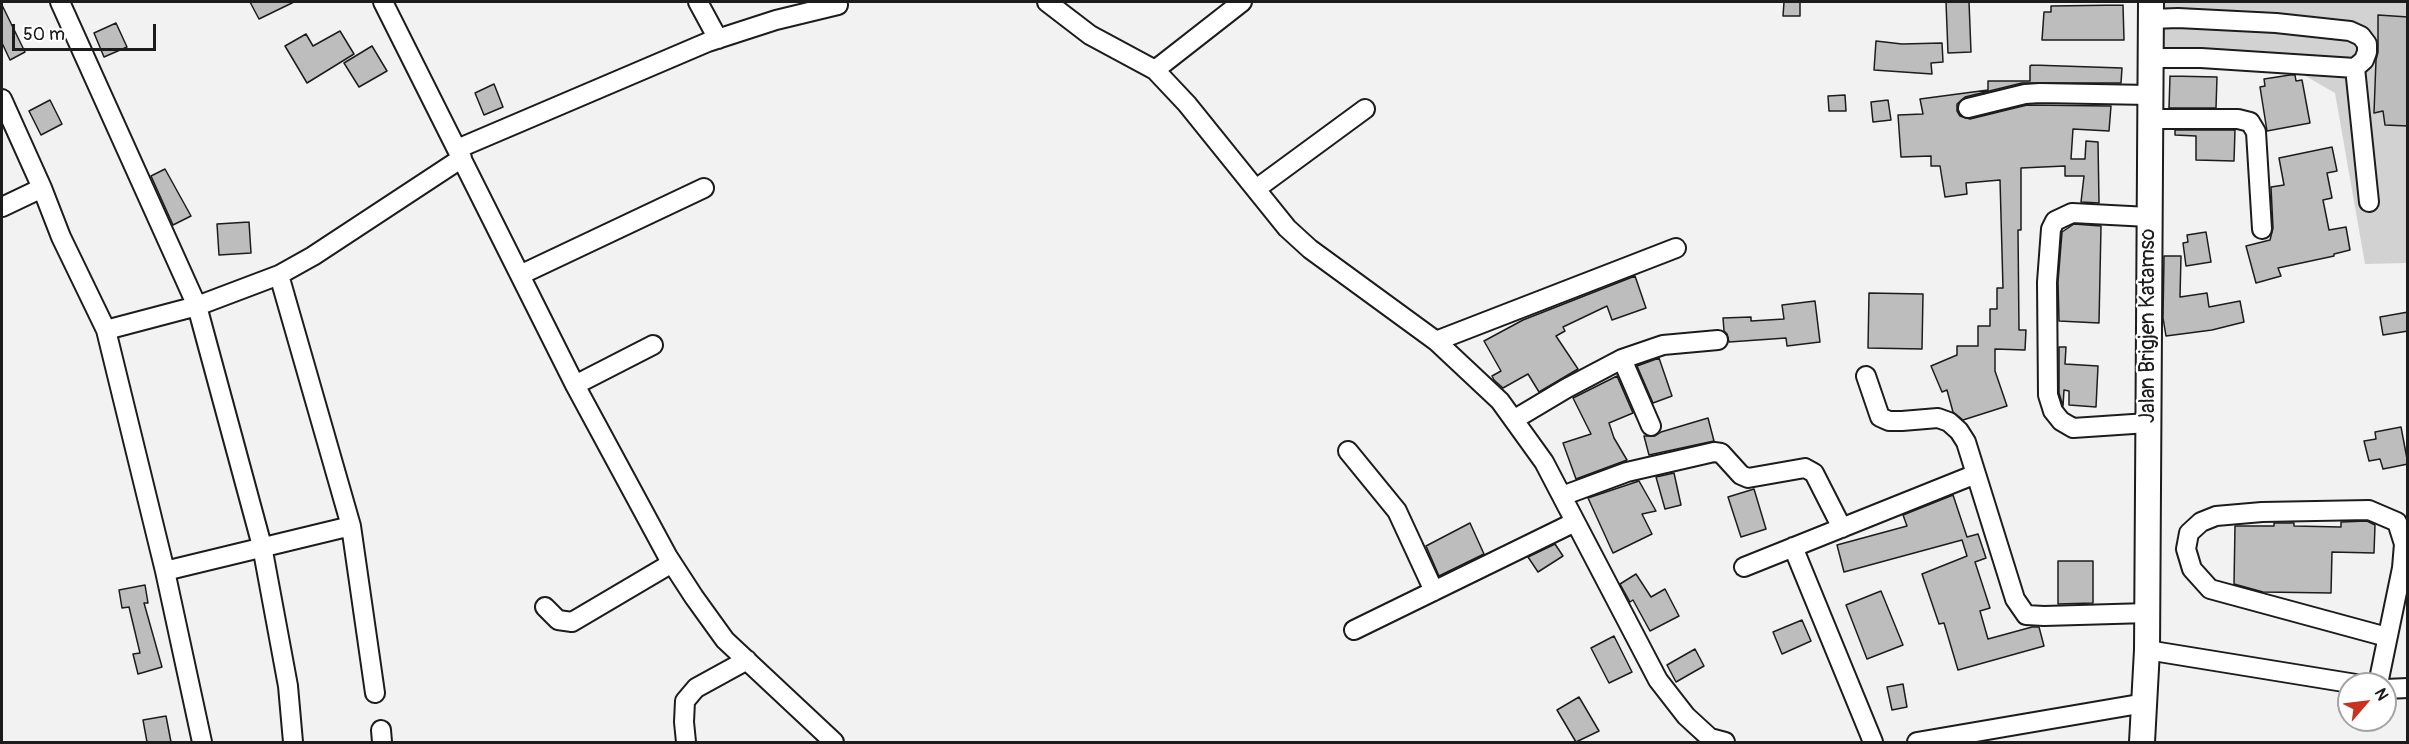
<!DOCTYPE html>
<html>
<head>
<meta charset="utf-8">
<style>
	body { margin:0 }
	#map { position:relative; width:2409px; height:744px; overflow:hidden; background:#f2f2f2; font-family:Pangolin,sans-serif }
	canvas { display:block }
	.frame { position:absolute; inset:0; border:3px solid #1c1c1c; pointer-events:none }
	.north { position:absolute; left:2337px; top:672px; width:60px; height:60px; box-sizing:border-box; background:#fff; border:2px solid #a4a4a4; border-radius:50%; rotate:62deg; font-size:16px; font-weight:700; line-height:24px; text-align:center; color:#1c1c1c }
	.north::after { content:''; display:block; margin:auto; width:21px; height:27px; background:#c8321e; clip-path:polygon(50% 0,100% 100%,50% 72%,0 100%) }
	.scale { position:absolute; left:12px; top:24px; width:144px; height:27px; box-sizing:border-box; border:3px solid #1c1c1c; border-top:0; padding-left:8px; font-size:18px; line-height:21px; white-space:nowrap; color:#1c1c1c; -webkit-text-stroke:4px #fff; paint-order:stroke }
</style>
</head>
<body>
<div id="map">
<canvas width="2409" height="744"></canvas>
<div class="frame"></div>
<div class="north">N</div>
<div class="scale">50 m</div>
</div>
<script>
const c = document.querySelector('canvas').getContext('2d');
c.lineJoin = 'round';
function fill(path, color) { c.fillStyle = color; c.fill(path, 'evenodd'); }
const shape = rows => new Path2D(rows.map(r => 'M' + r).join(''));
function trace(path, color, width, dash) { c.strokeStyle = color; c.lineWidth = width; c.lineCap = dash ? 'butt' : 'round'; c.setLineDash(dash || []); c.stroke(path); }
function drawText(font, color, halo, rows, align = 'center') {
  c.font = font + ' Pangolin,sans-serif'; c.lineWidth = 4.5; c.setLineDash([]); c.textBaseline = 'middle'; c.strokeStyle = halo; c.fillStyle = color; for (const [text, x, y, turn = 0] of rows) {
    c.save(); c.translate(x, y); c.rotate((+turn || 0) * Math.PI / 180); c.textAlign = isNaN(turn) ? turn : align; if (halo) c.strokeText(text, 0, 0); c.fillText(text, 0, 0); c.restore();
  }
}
const green = shape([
	[2161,2,2407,2,2407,263,2365,264,2335,93,2302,74,2160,67]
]);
const building = shape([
	[250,2,294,2,259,19,250,2],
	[1784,2,1800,2,1800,16,1783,16,1784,2],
	[1946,2,1969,2,1971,52,1948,53,1946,2],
	[2,5,25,52,10,60,2,43,2,5],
	[2123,5,2124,40,2042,40,2044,12,2051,12,2051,6,2123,5],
	[2378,15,2408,17,2408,126,2385,125,2383,111,2374,113,2376,60,2378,52,2378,15],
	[116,23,127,47,104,57,94,33,116,23],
	[340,31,354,54,307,83,285,46,306,34,313,46,340,31],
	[1876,41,1902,44,1942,43,1943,62,1931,63,1932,74,1874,70,1876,41],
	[372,46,387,71,359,87,344,63,372,46],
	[2032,65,2122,68,2121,83,2022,83,1965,97,1957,104,1957,111,1960,116,1970,119,2027,105,2111,106,2109,131,2073,129,2071,159,2085,159,2086,141,2098,142,2099,203,2081,202,2084,176,2065,176,2065,166,2021,168,2021,230,2018,230,2019,330,2026,330,2025,350,1995,349,1995,371,2007,406,1963,420,1953,412,1947,390,1942,392,1931,366,1957,355,1957,346,1978,346,1978,326,1990,326,1990,309,1997,309,1997,288,2003,288,2000,180,1966,183,1967,194,1945,197,1940,166,1931,166,1931,156,1901,157,1898,115,1923,114,1920,99,1988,90,1988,81,2030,81,2030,66,2032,65],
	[2290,75,2295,75,2296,81,2302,80,2310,123,2267,131,2260,87,2265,86,2264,79,2290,75],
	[2170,76,2217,77,2216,108,2169,108,2170,76],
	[494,84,503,107,484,115,475,93,494,84],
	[1845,95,1846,111,1829,111,1828,96,1845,95],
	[50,100,62,124,41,135,29,111,50,100],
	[1888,100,1891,120,1873,122,1871,102,1888,100],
	[2175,130,2235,130,2234,161,2196,160,2196,136,2175,135,2175,130],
	[2332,147,2337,171,2327,173,2332,198,2323,200,2329,230,2346,227,2350,250,2334,254,2334,256,2278,268,2281,276,2256,283,2246,246,2270,240,2273,228,2271,187,2284,185,2279,158,2332,147],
	[165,169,191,216,173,225,151,176,165,169],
	[249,222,251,253,219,255,217,224,249,222],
	[2074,224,2101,226,2099,323,2059,321,2058,282,2062,232,2074,224],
	[2206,232,2211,262,2186,266,2183,243,2188,242,2187,235,2206,232],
	[2164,256,2181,256,2180,297,2207,293,2209,307,2240,301,2244,322,2212,330,2166,336,2163,318,2164,256],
	[1635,276,1646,308,1612,320,1607,306,1563,327,1565,331,1556,336,1578,369,1539,392,1528,374,1503,388,1494,380,1492,376,1501,371,1484,341,1523,320,1635,276],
	[1869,293,1923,294,1922,349,1868,348,1869,293],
	[1815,301,1820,342,1787,346,1786,338,1729,342,1727,334,1724,331,1723,318,1751,317,1751,321,1784,319,1782,305,1815,301],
	[2408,312,2408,331,2383,335,2380,317,2408,312],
	[2059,347,2066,347,2065,364,2098,366,2096,407,2069,405,2069,391,2064,390,2063,406,2059,393,2059,347],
	[1659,358,1672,396,1653,403,1637,366,1659,358],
	[1617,376,1633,413,1609,423,1614,438,1627,460,1576,479,1563,443,1591,434,1573,398,1617,376],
	[1708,418,1714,441,1649,455,1644,436,1655,436,1661,432,1708,418],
	[2401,427,2408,464,2383,469,2380,459,2369,461,2364,441,2376,439,2375,432,2401,427],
	[1674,473,1681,505,1665,509,1656,477,1674,473],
	[1639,481,1656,511,1642,514,1652,534,1613,553,1588,498,1639,481],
	[1754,489,1766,529,1741,537,1728,497,1754,489],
	[1953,495,1967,537,1978,534,1986,558,1975,562,1990,608,1980,611,1988,639,2032,627,2039,627,2044,646,1958,670,1944,623,1939,624,1922,574,1967,556,1962,540,1844,572,1837,545,1907,526,1903,515,1953,495],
	[2367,521,2375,525,2374,553,2332,552,2331,593,2263,592,2234,584,2235,526,2274,526,2274,523,2294,523,2294,526,2341,527,2341,522,2367,521],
	[1470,523,1484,554,1439,576,1426,546,1470,523],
	[1555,544,1563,556,1538,572,1528,557,1555,544],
	[2058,561,2093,561,2093,603,2058,604,2058,561],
	[1636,574,1651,597,1665,589,1679,616,1650,631,1633,600,1630,602,1620,584,1636,574],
	[145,585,148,603,144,603,162,667,138,674,133,654,140,653,129,607,122,608,119,590,145,585],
	[1881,591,1903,645,1867,659,1846,605,1881,591],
	[1802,620,1811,641,1782,654,1773,632,1802,620],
	[1614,636,1632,672,1609,683,1591,648,1614,636],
	[1695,649,1704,666,1676,682,1667,665,1695,649],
	[1903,684,1907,707,1892,710,1887,687,1903,684],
	[1579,697,1599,731,1576,742,1557,710,1579,697],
	[166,716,171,742,147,742,143,720,166,716]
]);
const minor = shape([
	[60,2,197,306,262,546,288,686,293,742],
	[383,2,575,385,668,557,694,597,725,640,834,742],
	[698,2,718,39],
	[1047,2,1090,35,1155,70,1187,104,1287,228,1310,249,1436,341,1500,401,1544,462,1658,680,1686,716,1710,738,1725,742],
	[2150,58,2201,58,2355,68,2364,60,2367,52,2367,44,2361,36,2350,31,2276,23,2178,18,2151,19],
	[2355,68,2369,202],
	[1155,70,1242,2],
	[2,99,42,188,61,237,106,330,165,571,202,742],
	[1968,108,2025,94,2040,93,2150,95],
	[2149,119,2238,119,2250,122,2256,132,2262,229],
	[457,149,708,42,776,20,838,5],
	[1256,189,1365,109],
	[2,207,42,188],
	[279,275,351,526,375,693],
	[520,275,704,188],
	[106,330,197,306,279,275,313,256,462,158],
	[1436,341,1676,248],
	[1622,359,1651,426],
	[1866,376,1880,417,1889,421,1902,421,1938,418,1949,422,1959,431,1966,442,2015,599,2026,615,2044,616,2148,613],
	[575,385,653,345],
	[1515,419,1567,388,1622,359,1663,345,1718,340],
	[2148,423,2073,428,2061,421,2053,411,2048,395,2047,282,2051,229,2055,221,2072,213,2149,217],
	[1348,451,1397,511,1434,591],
	[1562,496,1627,472,1714,452,1721,453,1741,475,1748,478,1805,468,1814,473,1842,528],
	[1793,547,1873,742],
	[1744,567,1976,474],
	[165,571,351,526],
	[545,607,558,620,572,622,672,563],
	[1354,630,1575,522],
	[2147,650,2356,684],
	[2378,684,2402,568,2404,544,2397,522,2369,510,2262,512,2216,516,2201,522,2189,533,2186,549,2192,569,2210,589,2387,637],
	[2385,689,2408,688],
	[381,730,382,742],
	[686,742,684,722,685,701,696,688,747,660],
	[1917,742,2145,703]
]);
const major = shape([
	[2142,742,2147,650,2151,2]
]);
const streetNames = [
	["Jalan Brigjen Katamso",2149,326,-90]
];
fill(green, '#d2d2d2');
fill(building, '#bdbdbd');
trace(building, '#1c1c1c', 1.5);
trace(minor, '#1c1c1c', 22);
trace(major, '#1c1c1c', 28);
trace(minor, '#fff', 18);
trace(major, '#fff', 24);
drawText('21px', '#1c1c1c', '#fff', streetNames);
</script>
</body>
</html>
